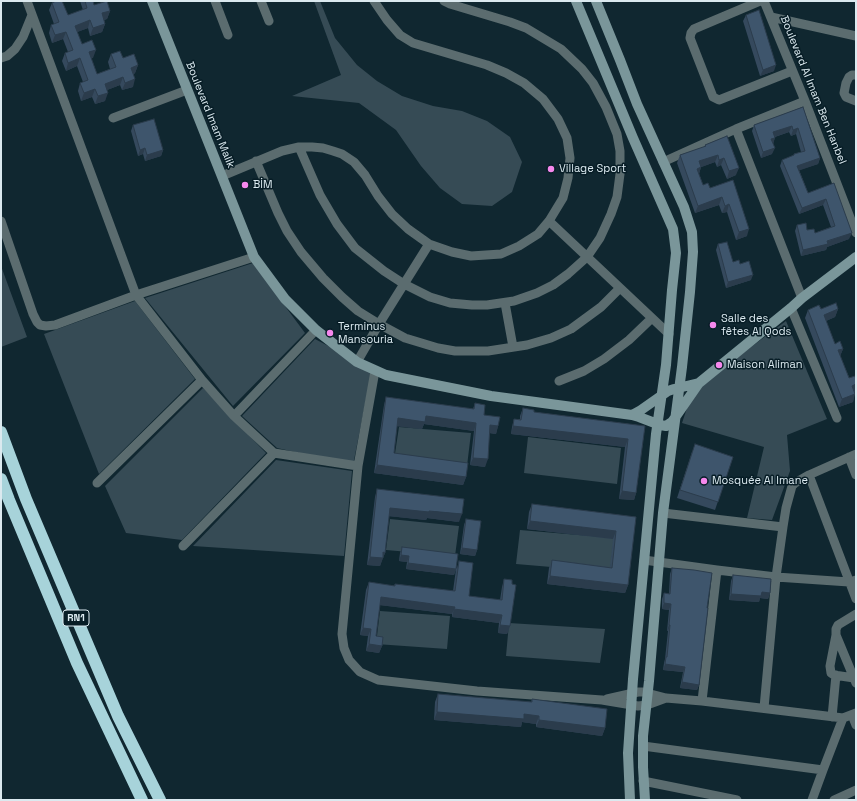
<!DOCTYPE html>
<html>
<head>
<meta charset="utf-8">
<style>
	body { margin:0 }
	#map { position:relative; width:857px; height:801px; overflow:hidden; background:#102730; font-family:"Space Grotesk",sans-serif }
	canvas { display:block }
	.frame { position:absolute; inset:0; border:2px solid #dbe9ef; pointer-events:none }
</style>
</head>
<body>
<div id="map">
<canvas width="857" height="801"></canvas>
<div class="frame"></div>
</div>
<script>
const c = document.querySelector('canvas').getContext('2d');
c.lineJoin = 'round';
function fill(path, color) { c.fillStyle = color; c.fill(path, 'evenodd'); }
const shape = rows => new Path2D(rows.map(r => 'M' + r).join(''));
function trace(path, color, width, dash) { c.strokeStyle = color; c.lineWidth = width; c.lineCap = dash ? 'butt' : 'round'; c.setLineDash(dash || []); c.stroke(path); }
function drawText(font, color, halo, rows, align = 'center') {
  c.font = font + ' "Space Grotesk",sans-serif'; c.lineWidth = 3; c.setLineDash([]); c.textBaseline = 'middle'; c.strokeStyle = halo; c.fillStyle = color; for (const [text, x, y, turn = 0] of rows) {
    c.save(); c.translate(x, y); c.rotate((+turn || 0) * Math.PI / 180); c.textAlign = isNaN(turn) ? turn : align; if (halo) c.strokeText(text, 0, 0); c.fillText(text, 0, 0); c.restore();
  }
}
const green = shape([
	[314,1,320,1,335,38,357,65,377,81,402,96,433,106,462,111,487,121,510,137,522,162,512,192,492,206,462,204,440,188,421,166,396,130,359,103,292,96,341,75],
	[253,263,305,333,233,406,145,298],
	[1,266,27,337,1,347],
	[135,301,195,379,99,474,44,334],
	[786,321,827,419,787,435,790,471,772,520,747,518,764,447,682,423,693,390],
	[315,339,372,369,353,465,277,448,242,416],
	[203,388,266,453,182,540,126,533,105,486],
	[399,427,471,433,467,466,394,460],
	[528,437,621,448,617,484,524,473],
	[276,460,352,471,344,556,193,546],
	[390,519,459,526,455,556,386,550],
	[520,530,614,538,610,572,516,564],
	[380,611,450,616,447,649,376,644],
	[509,623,605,629,600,663,506,656]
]);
const street = shape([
	[27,1,136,295,202,380,234,416,274,453,358,466],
	[215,1,228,35],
	[261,1,269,21],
	[760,1,694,29,691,33,690,38,713,97,719,100,792,71],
	[764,1,805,101,856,233],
	[771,17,856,36],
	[1,58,7,56,15,49,23,37,32,15],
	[856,75,852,75,849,77,846,83,844,93,846,97,856,101],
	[113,118,187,90],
	[736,129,802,298],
	[299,147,320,195,337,224,355,248,384,271,404,284,430,297,450,303,472,305,487,305,514,301,537,293,553,285,568,274,587,257,600,238,611,214,617,197,620,174,620,151,617,134,606,107,593,83,582,69,561,49,526,28,510,22,450,4,444,1],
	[256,161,278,213,287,231,301,252,323,278,342,297,358,311,379,324,405,338,438,348,455,351,488,351,527,345,551,338,571,329,601,307,620,288],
	[663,162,736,129,805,101],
	[222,176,282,151,299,147,312,147,323,148,333,151,342,154,354,162,365,175,378,196,392,214,408,229,429,244,452,252,471,256,501,254,519,246,538,234,549,221,563,198,568,178,570,158,567,138,558,119,543,99,524,83,506,73,487,65,413,43,400,35,387,20,374,1],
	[1,221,33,314,37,322,40,325,46,326,55,325,136,295,254,257],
	[549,221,669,334],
	[505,303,513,347],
	[791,308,837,418],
	[357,362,379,324,429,244],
	[375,371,358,466,342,634,344,648,349,660,360,672,378,680,477,691,602,700,638,706,647,705,666,698],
	[559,381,584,371,604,359,629,340,652,318],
	[234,416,316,330],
	[849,457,856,475],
	[809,475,856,599],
	[97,483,202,380],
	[663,513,783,527],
	[183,546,274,453],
	[644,560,717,570,776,577,849,582,856,580],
	[856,614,838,625,836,629,836,635,856,683],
	[836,635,830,666,831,673,834,675,854,678],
	[607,699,638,692,643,692,666,698,702,701,843,718,856,713],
	[702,701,717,570],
	[764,708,776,577,783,527,786,508,792,486,795,483,809,475,856,454],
	[852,715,856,725],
	[832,717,836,675],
	[643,746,823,770],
	[643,781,737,800],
	[812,800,823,770,843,718],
	[834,800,856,790]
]);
const secondary = shape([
	[152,1,254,257,285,299,316,330,357,362,386,375,491,396,632,415,639,417,660,425,666,426,672,422,699,383,791,308,802,298,856,257],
	[576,1,633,138,673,229,676,253,672,290,666,365,656,434,633,679,628,753,630,800],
	[596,1,620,60,637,104,684,207,692,232,693,252,690,292,682,367,663,513,649,681,643,736,643,767,645,800],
	[632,415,641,410,668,391,674,389,699,383]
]);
const highway = shape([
	[1,432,26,499,118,716,160,800],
	[1,479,9,500,77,663,142,800]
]);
const wall = shape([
	[80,1,93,1,94,5,110,11,107,19,104,20,105,24,102,32,90,36,88,28,77,32,82,44,93,58,91,58,97,74,110,69,108,62,111,54,123,58,138,65,135,73,134,74,133,87,122,90,120,85,107,90,105,101,95,104,92,97,81,101,78,91,80,83,83,82,77,66,66,71,62,61,65,53,68,52,63,39,52,43,49,33,51,25,54,24,49,10,52,3,68,15,83,10],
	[746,15,774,71,760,76,743,21],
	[803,107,820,158,818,164,799,170,808,193,834,183,849,239,827,247,826,250,801,256,795,231,797,225,807,230,815,233,831,227,823,205,799,214,780,166,782,160,794,156,794,154,801,152,796,134,791,136,789,132,775,137,773,144,772,154,761,158,752,131,754,125],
	[133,125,163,150,161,156,145,161,143,154,138,156,131,131],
	[727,136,736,175,727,179,721,165,717,167,715,162,701,167,699,174,703,185,710,188,733,180,747,236,736,240,727,212,722,213,719,205,695,213,677,163,680,155,704,147,705,145],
	[718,244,733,262,740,264,751,280,726,288,716,250],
	[838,309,835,317,826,321,835,344,843,349,840,356,855,391,853,402,839,407,805,318,808,310],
	[386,397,473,409,475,403,484,415,498,426,496,434,490,433,485,467,470,465,474,431,424,424,422,429,397,426,394,453,466,477,463,485,374,473,384,405],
	[523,408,534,412,645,426,636,493,634,500,619,499,625,447,511,434,512,427,514,419,520,419,520,416],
	[692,452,733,457,715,510,677,498],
	[377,489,459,522,427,518,426,520,389,516,385,553,382,560,380,566,367,565,375,497],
	[532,504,636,517,628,585,625,593,547,584,549,568,552,560,610,567,613,539,527,529,529,512],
	[466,519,477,550,475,556,460,554,464,525],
	[402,547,457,568,459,561,469,596,500,600,502,587,504,579,510,626,507,634,498,633,499,623,452,617,452,614,380,605,376,636,382,646,379,653,366,651,368,636,360,635,366,590,369,582,394,586,395,584,453,591,456,569,454,575,406,569,407,562,399,561,400,553],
	[672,568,707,608,699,685,697,690,680,688,683,672,663,670,664,663,665,659,668,631,667,631,669,610,662,609,662,599,664,593,669,594,670,574],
	[733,575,770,593,768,599,760,598,759,602,729,600,731,581],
	[438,694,531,702,532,699,605,728,602,736,536,727,536,724,522,722,521,727,434,720,435,702]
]);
const shadedWall = shape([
	[110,11,107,19,99,21,102,13],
	[90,20,88,28,72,34,75,26],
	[105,24,102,32,90,36,93,28],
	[66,32,63,39,52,43,55,35],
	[96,50,93,58,86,60,89,52],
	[80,58,77,66,66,71,68,63],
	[138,65,135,73,128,76,131,68],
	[776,65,774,71,760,76,763,70],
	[123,77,120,85,102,92,105,84],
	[135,79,133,87,122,90,125,83],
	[95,89,92,97,81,101,84,93],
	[108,93,105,101,95,104,98,96],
	[792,126,789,132,771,138,773,132],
	[798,128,796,134,791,136,793,130],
	[775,138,773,144,771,139],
	[145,148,143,154,138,156,140,150],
	[775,148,772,154,761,158,763,152],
	[163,150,161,156,145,161,147,155],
	[718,155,715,162,699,168,701,167,699,174,694,176,699,161],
	[724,158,721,165,717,167,719,160],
	[820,158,818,164,795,172,797,166],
	[739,168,736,175,727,179,729,171],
	[722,197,719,205,695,213,698,206],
	[826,199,823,205,799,214,802,208],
	[729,204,727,212,722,213,725,206],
	[749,229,747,236,736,240,739,232],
	[852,233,849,239,827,247,826,250,801,256,803,250],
	[753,275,751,280,726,288,728,282],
	[838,309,835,317,821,323,824,315],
	[843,349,840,356,838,350],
	[856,384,856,388,855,392,852,386],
	[855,394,853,402,839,407,842,399],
	[426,416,476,423,474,431,424,424,422,429,395,426,398,418],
	[490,425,498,426,496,434,488,433],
	[513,426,628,439,625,447,511,434],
	[473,458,488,459,485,467,470,465],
	[377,465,466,477,463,485,374,473],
	[622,491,636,493,634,500,619,499],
	[390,508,429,511,462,514,459,522,427,518,426,520,387,516],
	[530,521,616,531,613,539,527,529],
	[462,548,477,550,475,556,460,554],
	[383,552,385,553,380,566,367,565,370,557],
	[401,555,409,556,407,562,399,561],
	[408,563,456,569,454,575,406,569],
	[550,576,628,585,625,593,547,584],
	[762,592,770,593,768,599,760,598,759,602,729,600,731,594],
	[381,597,455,607,452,614,379,605],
	[664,603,671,604,669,610,662,609],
	[454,609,502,615,499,623,452,617],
	[500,625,510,626,507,634,498,633],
	[669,625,670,625,668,631,667,631],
	[363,628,371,629,368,636,360,635],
	[369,644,382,646,379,653,366,651],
	[665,664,685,667,683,672,663,670],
	[682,682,699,685,697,690,680,688],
	[437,712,524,714,539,716,536,724,522,722,521,727,434,720],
	[539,720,605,728,602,736,536,727]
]);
const building = shape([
	[56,1,62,1,68,15,87,8,85,1,93,1,94,5,107,1,110,11,102,13,105,24,93,28,90,20,75,26,82,44,92,40,96,50,89,52,97,74,116,67,111,54,120,51,123,58,134,54,138,65,131,68,135,79,125,83,123,77,105,84,108,93,98,96,95,89,84,93,80,83,88,80,80,58,68,63,65,53,73,50,66,32,55,35,51,25,59,22,52,3,56,1],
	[759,10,776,65,763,70,746,15,759,10],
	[803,107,820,158,797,166,808,193,834,183,852,233,827,241,828,244,803,250,797,225,806,223,807,230,814,229,815,233,835,226,826,199,802,208,782,160,794,155,794,154,805,151,798,128,793,130,792,126,773,132,775,138,771,139,775,148,763,152,754,125,803,107],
	[154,119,163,150,147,155,145,148,140,150,133,125,154,119],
	[727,136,739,168,729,171,724,158,719,160,718,155,699,161,701,167,697,169,703,185,708,183,710,188,733,180,749,229,739,232,729,204,725,206,722,197,698,206,680,155,706,146,705,145,727,136],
	[727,242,733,262,739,260,740,264,749,261,753,275,728,282,718,244,727,242],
	[836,303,838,309,824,315,835,344,840,341,843,349,838,350,849,378,855,376,856,380,856,384,852,386,855,394,842,399,808,310,819,305,821,309,836,303],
	[386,397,474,409,475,403,485,405,484,415,500,417,498,426,490,425,488,459,473,458,476,423,426,416,425,422,398,418,394,453,468,463,466,477,377,465,386,397],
	[523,408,534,410,534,412,645,426,636,493,622,491,628,439,513,426,514,419,521,420,523,408],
	[695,444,733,457,718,502,680,490,695,444],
	[377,489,464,499,462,514,429,511,429,512,390,508,385,553,383,552,383,558,370,557,377,489],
	[532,504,636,517,628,585,550,576,552,560,612,568,616,531,530,521,532,504],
	[466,519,481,521,477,550,462,548,466,519],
	[402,547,458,554,456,569,408,563,409,556,401,555,402,547],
	[459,561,473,563,469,596,502,600,504,579,512,580,512,584,516,585,510,626,500,625,502,615,454,609,455,607,381,597,376,636,383,637,382,646,369,644,371,629,363,628,369,582,395,586,395,584,455,591,459,561],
	[672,568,694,570,712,573,707,608,708,608,699,685,682,682,685,667,665,664,666,657,667,657,670,625,669,625,671,604,664,603,664,593,670,594,672,568],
	[733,575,771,579,770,593,762,592,761,596,731,594,733,575],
	[438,694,532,702,532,699,607,709,605,728,539,720,539,716,524,714,524,719,437,712,438,694]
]);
const markers = [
	[551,169,4,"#f688ed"],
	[245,185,4,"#f688ed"],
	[713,325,4,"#f688ed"],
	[330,333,4,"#f688ed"],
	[719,365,4,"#f688ed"],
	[704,481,4,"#f688ed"]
];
const shields = [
	[76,618,26]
];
const shieldNames = [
	["RN1",76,618]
];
const streetNames = [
	["Boulevard Al Imam Ben Hanbel",813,90,68],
	["Boulevard Imam Malik",210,115,68]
];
const poiNames = [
	["Village Sport",559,169],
	["BİM",253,185],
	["Salle des",721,319],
	["fêtes Al Qods",721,332],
	["Terminus",338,327],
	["Mansouria",338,340],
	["Maison Aliman",727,365],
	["Mosquée Al Imane",712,481]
];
fill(green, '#364b55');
trace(street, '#5b6c6f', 9);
trace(secondary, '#7a969a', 10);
trace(highway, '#a7d3da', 12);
fill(wall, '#35495d');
fill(shadedWall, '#2b3c4c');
fill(building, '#3e556c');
trace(building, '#2b3c4c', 1);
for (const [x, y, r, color] of markers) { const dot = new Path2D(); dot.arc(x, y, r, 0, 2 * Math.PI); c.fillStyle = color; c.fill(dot); trace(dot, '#071d26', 1.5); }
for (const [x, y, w] of shields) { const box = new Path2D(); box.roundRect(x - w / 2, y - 8, w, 16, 3); c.fillStyle = '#071d26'; c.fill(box); trace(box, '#dbe9ef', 1); }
drawText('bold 10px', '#dbe9ef', null, shieldNames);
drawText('11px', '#dbe9ef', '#071d26', streetNames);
drawText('11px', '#dbe9ef', '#071d26', poiNames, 'left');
</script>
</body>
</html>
